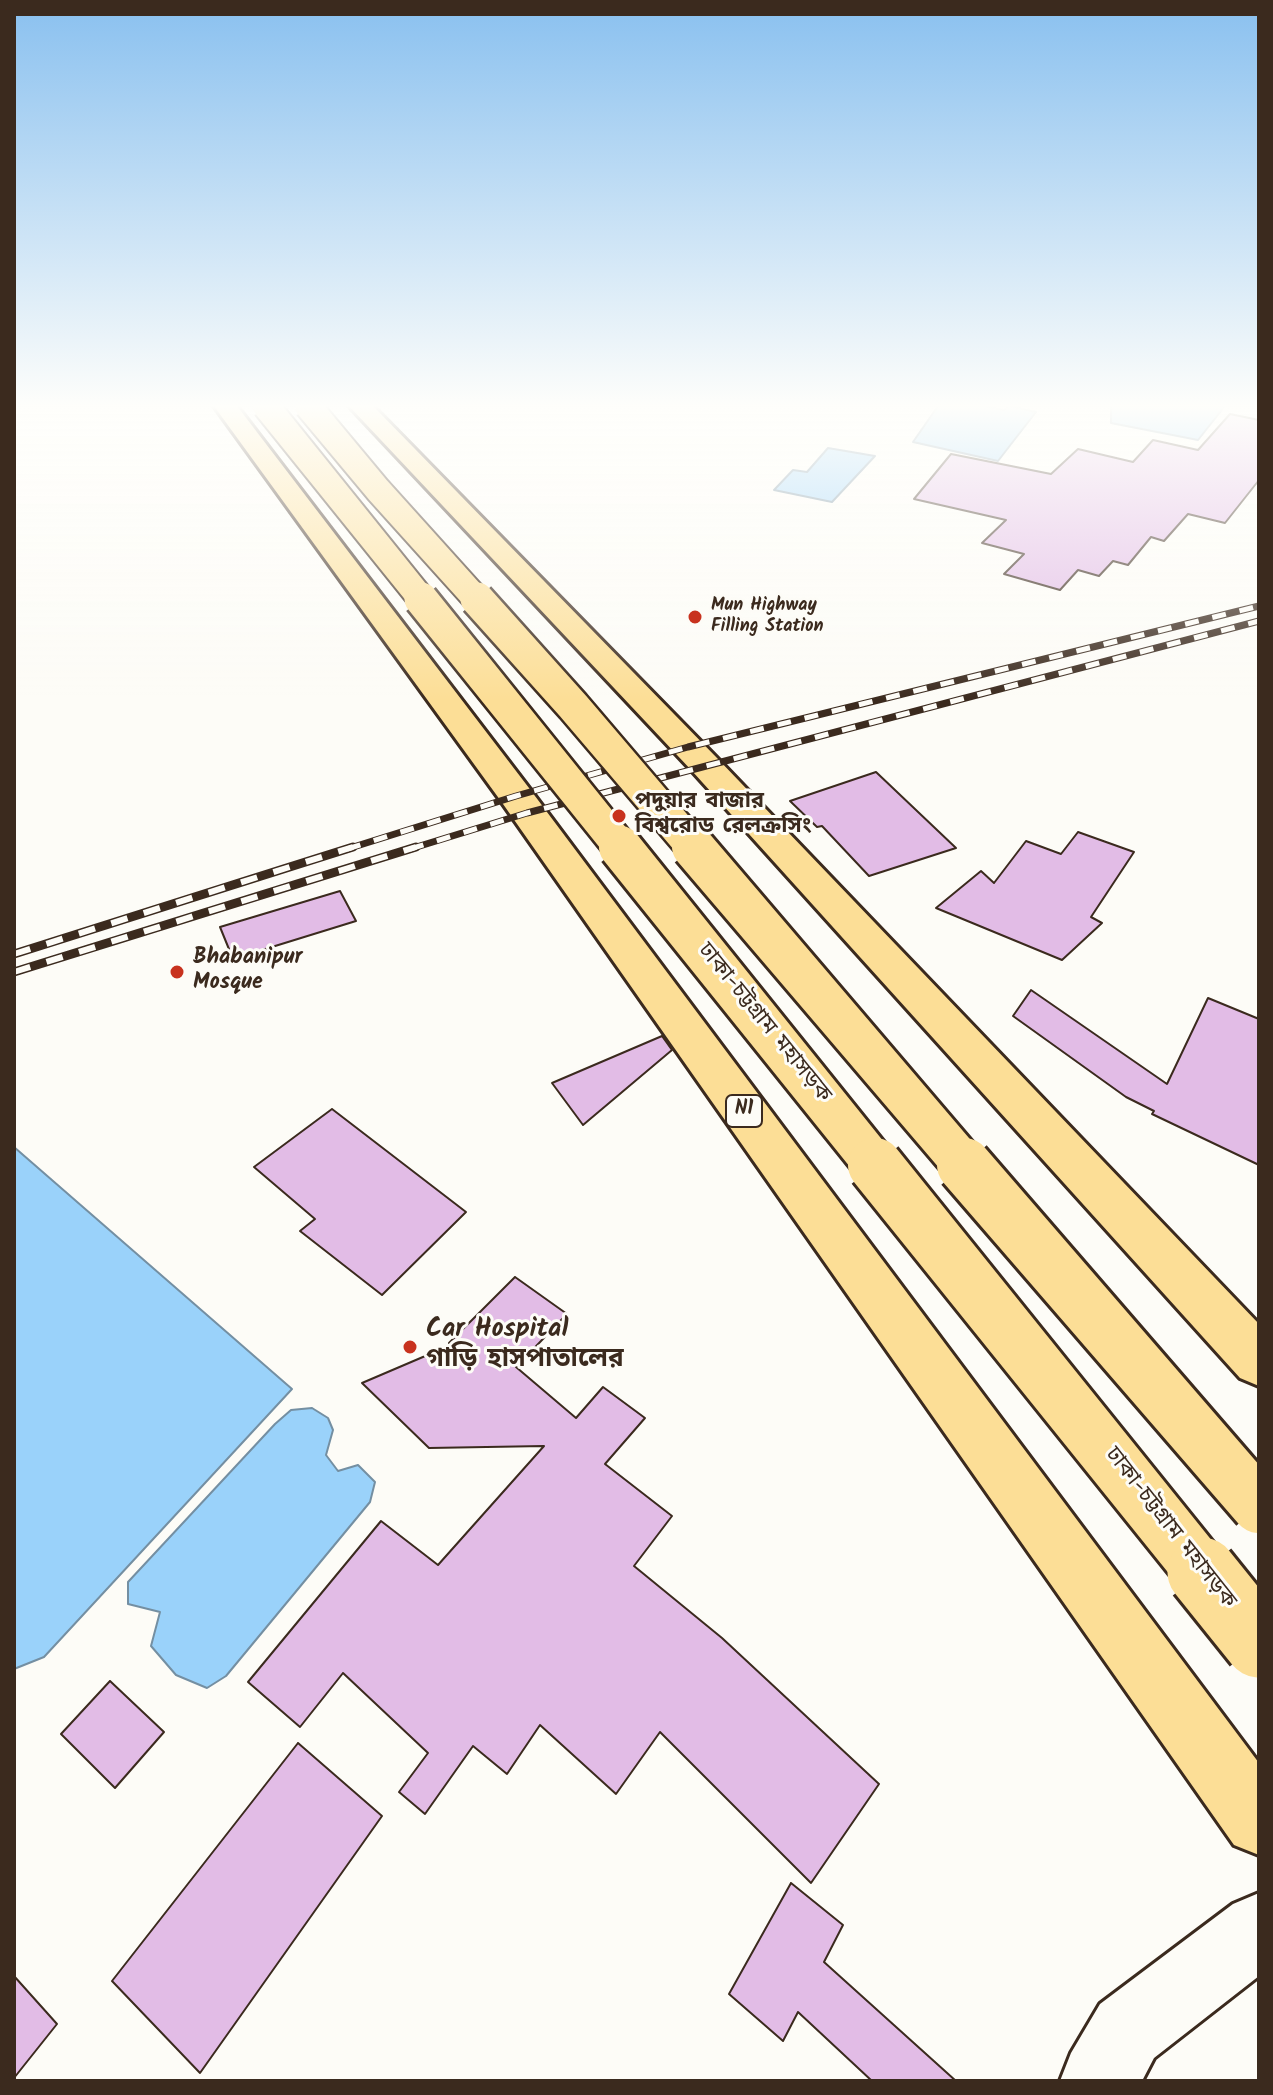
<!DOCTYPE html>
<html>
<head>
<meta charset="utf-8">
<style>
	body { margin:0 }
	#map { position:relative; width:1273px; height:2095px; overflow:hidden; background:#fdfcf7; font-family:Kalam,sans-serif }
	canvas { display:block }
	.frame { position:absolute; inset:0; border:16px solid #3b2a1e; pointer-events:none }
</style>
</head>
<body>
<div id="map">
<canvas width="1273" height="2095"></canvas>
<div class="frame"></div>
</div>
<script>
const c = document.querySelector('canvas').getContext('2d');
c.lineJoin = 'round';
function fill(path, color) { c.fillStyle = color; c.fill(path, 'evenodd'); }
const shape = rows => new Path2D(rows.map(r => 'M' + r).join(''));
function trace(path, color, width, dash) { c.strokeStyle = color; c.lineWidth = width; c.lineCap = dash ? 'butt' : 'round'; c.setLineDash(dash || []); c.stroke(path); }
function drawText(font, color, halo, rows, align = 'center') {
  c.font = font + ' Kalam,"Noto Sans Bengali",sans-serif'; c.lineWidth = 6; c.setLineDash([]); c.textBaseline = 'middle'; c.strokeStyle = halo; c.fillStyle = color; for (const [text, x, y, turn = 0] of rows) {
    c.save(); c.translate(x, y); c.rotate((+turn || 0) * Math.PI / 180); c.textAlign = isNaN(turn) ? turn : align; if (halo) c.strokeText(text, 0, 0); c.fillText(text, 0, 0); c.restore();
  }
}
const water = shape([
	[938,406,984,406,1004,410,1010,406,1036,412,998,461,913,442,938,406],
	[1111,406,1225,406,1198,440,1111,423,1111,406],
	[828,448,875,456,832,502,774,490,793,470,807,472,828,448],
	[14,1147,292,1389,44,1657,14,1669,14,1147],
	[312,1408,328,1418,333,1430,326,1455,338,1471,358,1465,375,1482,370,1502,226,1676,207,1688,176,1675,151,1646,160,1612,128,1604,128,1582,275,1424,291,1410,312,1408]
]);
const building = shape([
	[1230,414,1259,420,1259,480,1225,523,1188,514,1164,541,1151,537,1128,565,1113,561,1099,576,1078,570,1060,590,1004,574,1024,554,982,543,1006,520,914,499,951,454,1051,474,1078,449,1133,462,1153,440,1198,450,1230,414],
	[876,772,956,848,869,876,822,826,817,827,790,801,876,772],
	[1078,832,1134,852,1091,917,1102,923,1062,960,936,908,981,871,994,883,1026,841,1061,854,1078,832],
	[340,891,356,921,233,959,220,927,340,891],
	[1031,990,1167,1084,1208,998,1259,1019,1259,1165,1152,1114,1154,1111,1126,1097,1013,1016,1031,990],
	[662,1036,672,1050,583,1125,552,1083,662,1036],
	[332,1109,466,1212,382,1295,300,1231,315,1219,254,1167,332,1109],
	[515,1277,567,1314,516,1367,576,1418,603,1387,645,1418,605,1464,672,1516,634,1566,722,1638,879,1784,811,1883,660,1732,616,1794,540,1725,507,1774,473,1746,425,1814,399,1792,428,1753,343,1673,300,1727,248,1682,381,1521,438,1565,544,1446,429,1448,362,1383,451,1345,449,1343,515,1277],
	[110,1681,164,1732,115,1788,61,1734,110,1681],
	[298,1743,382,1816,200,2073,112,1981,298,1743],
	[791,1883,843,1925,824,1962,956,2081,872,2081,798,2012,783,2041,729,1994,791,1883],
	[14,1976,57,2024,14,2078,14,1976]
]);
const minor = shape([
	[1259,1893,1259,1976,1154,2058,1142,2081,1060,2081,1071,2053,1100,2004,1233,1904,1259,1893]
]);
const highway = shape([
	[214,406,237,406,529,788,1259,1763,1259,1855,1234,1845,503,804,214,406],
	[349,406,373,406,717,758,1259,1324,1259,1386,1240,1378,693,772,349,406]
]);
const railFar1 = shape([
	[347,849,516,796,688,747,1259,606],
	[410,849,527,813,1259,621]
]);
const rail = shape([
	[14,954,353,847],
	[14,972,416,847]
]);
const highwayBridgeFar4 = shape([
	[266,406,423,601],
	[308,406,378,490,478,601]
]);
const highwayBridgeFar3 = shape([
	[421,599,622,849],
	[477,599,573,706,695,849]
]);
const highwayBridgeFar2 = shape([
	[620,847,877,1167],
	[693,847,966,1167]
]);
const highwayBridgeFar1 = shape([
	[875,1165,1204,1574],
	[964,1165,1259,1506]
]);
const highwayBridge = shape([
	[1202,1572,1259,1643]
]);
const markers = [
	[695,617,8,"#c8321e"],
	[619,816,8,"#c8321e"],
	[177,972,8,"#c8321e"],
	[410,1347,8,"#c8321e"]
];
const farPoinames = [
	["Mun Highway",711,607],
	["Filling Station",711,628]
];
const shields = [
	[744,1111,36]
];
const shieldNames = [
	["N1",744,1111]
];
const poiNames = [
	["পদুয়ার বাজার",635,803],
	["বিশ্বরোড রেলক্রসিং",635,828],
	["Bhabanipur",193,959],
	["Mosque",193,984]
];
const streetNames = [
	["ঢাকা-চট্টগ্রাম মহাসড়ক",763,1024,51],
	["ঢাকা-চট্টগ্রাম মহাসড়ক",1169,1529,52]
];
const nearPoinames = [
	["Car Hospital",426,1332],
	["গাড়ি হাসপাতালের",426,1362]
];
fill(water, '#9ad2fa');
trace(water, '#748fa2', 2);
fill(building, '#e2bce6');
trace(building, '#3b2a1e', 2);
trace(minor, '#3b2a1e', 6);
trace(highway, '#3b2a1e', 6);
fill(minor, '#fdfcf7');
fill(highway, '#fcde96');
trace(railFar1, '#3b2a1e', 7);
trace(rail, '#3b2a1e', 9);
trace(railFar1, '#fdfcf7', 5, [14]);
trace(rail, '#fdfcf7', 6, [17]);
trace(highwayBridgeFar4, '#3b2a1e', 30, []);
trace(highwayBridgeFar3, '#3b2a1e', 38, []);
trace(highwayBridgeFar2, '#3b2a1e', 48, []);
trace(highwayBridgeFar1, '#3b2a1e', 60, []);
trace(highwayBridge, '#3b2a1e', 75, []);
trace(highwayBridgeFar4, '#fcde96', 26);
trace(highwayBridgeFar3, '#fcde96', 33);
trace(highwayBridgeFar2, '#fcde96', 42);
trace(highwayBridgeFar1, '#fcde96', 54);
trace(highwayBridge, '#fcde96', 69);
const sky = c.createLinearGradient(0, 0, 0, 700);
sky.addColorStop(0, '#89c0ef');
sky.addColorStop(0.58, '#fefefb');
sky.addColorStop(1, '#fefefb00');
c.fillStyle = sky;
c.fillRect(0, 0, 1273, 700);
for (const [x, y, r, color] of markers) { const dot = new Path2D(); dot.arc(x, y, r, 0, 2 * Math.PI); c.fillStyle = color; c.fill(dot); trace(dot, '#fdfcf7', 3); }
drawText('bold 18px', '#3b2a1e', '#fdfcf7', farPoinames, 'left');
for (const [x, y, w] of shields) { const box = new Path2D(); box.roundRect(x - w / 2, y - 16, w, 32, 6); c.fillStyle = '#fdfcf7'; c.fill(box); trace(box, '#3b2a1e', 2); }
drawText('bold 20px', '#3b2a1e', null, shieldNames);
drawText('bold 22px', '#3b2a1e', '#fdfcf7', poiNames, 'left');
drawText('22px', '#3b2a1e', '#fdfcf7', streetNames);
drawText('bold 26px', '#3b2a1e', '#fdfcf7', nearPoinames, 'left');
</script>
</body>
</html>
